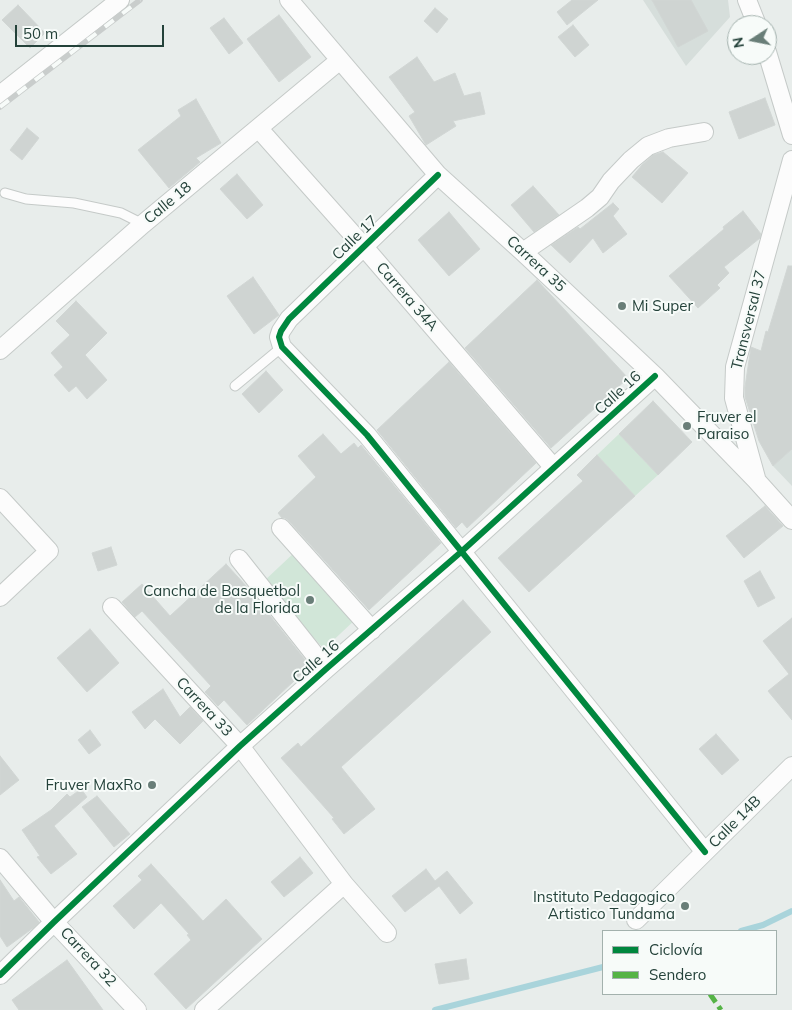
<!DOCTYPE html>
<html>
<head>
<meta charset="utf-8">
<style>
	body { margin:0 }
	#map { position:relative; width:792px; height:1010px; overflow:hidden; background:#e8edeb; font-family:Mulish,sans-serif }
	canvas { display:block }
	.legend { position:absolute; left:602px; top:930px; width:175px; height:65px; box-sizing:border-box; background:#f7fbf9; border:1px solid #a3b1ad; margin:0; padding:6px 9px; list-style:none; font-size:15px; color:#24423a }
	.legend li { display:flex; align-items:center; gap:10px; height:25px }
	.legend b { width:25px; border:1px solid #a3b1ad }
	.north { position:absolute; left:727px; top:15px; width:50px; height:50px; box-sizing:border-box; background:#f7fbf9; border:1px solid #a3b1ad; border-radius:50%; rotate:259deg; font-size:14px; font-weight:700; line-height:20px; text-align:center; color:#24423a }
	.north::after { content:''; display:block; margin:auto; width:18px; height:22px; background:#697e78; clip-path:polygon(50% 0,100% 100%,50% 72%,0 100%) }
	.scale { position:absolute; left:15px; top:25px; width:149px; height:22px; box-sizing:border-box; border:2px solid #24423a; border-top:0; padding-left:6px; font-size:15px; line-height:18px; white-space:nowrap; color:#24423a; -webkit-text-stroke:4px #f7fbf9; paint-order:stroke }
</style>
</head>
<body>
<div id="map">
<canvas width="792" height="1010"></canvas>
<ul class="legend">
<li><b style="height:6px;background:#00873e"></b>Ciclovía</li>
<li><b style="height:6px;background:#55b346"></b>Sendero</li>
</ul>
<div class="north">N</div>
<div class="scale">50 m</div>
</div>
<script>
const c = document.querySelector('canvas').getContext('2d');
c.lineJoin = 'round';
function fill(path, color) { c.fillStyle = color; c.fill(path, 'evenodd'); }
const shape = rows => new Path2D(rows.map(r => 'M' + r).join(''));
function trace(path, color, width, dash) { c.strokeStyle = color; c.lineWidth = width; c.lineCap = dash ? 'butt' : 'round'; c.setLineDash(dash || []); c.stroke(path); }
function drawText(font, color, halo, rows, align = 'center') {
  c.font = font + ' Mulish,sans-serif'; c.lineWidth = 4; c.setLineDash([]); c.textBaseline = 'middle'; c.strokeStyle = halo; c.fillStyle = color; for (const [text, x, y, turn = 0] of rows) {
    c.save(); c.translate(x, y); c.rotate((+turn || 0) * Math.PI / 180); c.textAlign = isNaN(turn) ? turn : align; if (halo) c.strokeText(text, 0, 0); c.fillText(text, 0, 0); c.restore();
  }
}
const built = shape([
	[643,0,728,0,730,17,686,66],
	[792,449,792,486,773,466]
]);
const green = shape([
	[619,434,658,475,635,496,597,455],
	[296,551,357,618,324,649,263,582]
]);
const stream = shape([
	[741,931,763,925,792,911],
	[435,1010,603,967]
]);
const building = shape([
	[572,0,598,0,567,25,557,12,572,0],
	[652,0,691,0,708,31,678,47,652,0],
	[18,5,45,33,30,48,2,20,18,5],
	[435,8,448,19,437,33,424,21,435,8],
	[279,15,311,57,279,82,247,39,279,15],
	[224,18,243,43,229,54,210,28,224,18],
	[573,25,589,45,575,57,558,37,573,25],
	[417,57,434,82,455,73,464,96,480,92,485,114,453,121,456,126,426,145,409,116,415,112,389,77,417,57],
	[765,98,775,125,739,139,729,112,765,98],
	[196,99,221,143,196,158,200,162,169,188,138,150,181,116,178,110,196,99],
	[27,128,39,138,22,160,10,150,27,128],
	[663,152,688,173,662,203,632,177,642,165,653,155,663,152],
	[237,174,263,205,247,219,220,189,237,174],
	[533,186,559,215,534,232,511,205,533,186],
	[613,203,619,209,613,216,627,234,603,253,593,238,570,263,551,245,578,227,580,229,613,203],
	[743,211,761,234,760,238,724,267,729,273,717,285,720,288,698,308,669,276,724,229,723,227,743,211],
	[449,212,480,249,449,276,418,240,449,212],
	[788,266,792,266,792,449,773,466,759,441,745,397,745,387,751,347,761,351,766,331,768,332,788,266],
	[253,277,279,315,254,334,227,296,253,277],
	[537,280,628,378,551,448,465,348,537,280],
	[76,301,107,333,85,355,107,380,87,399,76,386,69,392,54,375,63,367,51,353,70,335,56,321,76,301],
	[449,362,536,463,467,528,462,522,456,528,377,430,449,362],
	[266,371,283,390,259,413,242,394,266,371],
	[653,401,692,442,658,475,619,434,653,401],
	[323,434,341,454,354,443,358,448,361,445,441,543,369,610,289,521,285,518,282,518,278,513,316,477,298,456,323,434],
	[597,455,635,496,529,592,498,558,583,481,577,475,597,455],
	[765,506,783,526,744,558,726,536,765,506],
	[111,547,117,565,98,571,92,553,111,547],
	[226,564,248,588,310,666,247,725,224,700,218,706,205,692,211,686,142,611,135,617,122,602,142,584,170,616,226,564],
	[760,571,775,598,758,607,744,581,760,571],
	[463,600,491,632,341,767,375,809,344,834,332,819,334,818,281,758,298,743,301,747,463,600],
	[792,618,792,720,768,691,789,674,763,641,792,618],
	[90,629,119,663,87,692,57,658,90,629],
	[163,689,180,717,190,707,203,721,180,744,155,719,145,729,132,712,163,689],
	[90,730,101,745,89,754,78,740,90,730],
	[716,734,739,760,722,775,699,749,716,734],
	[0,756,19,780,0,795,0,756],
	[81,789,87,797,54,826,77,854,51,874,37,857,40,856,22,830,51,810,67,794,70,797,81,789],
	[97,796,130,834,114,847,82,807,97,796],
	[300,857,313,873,284,897,271,882,300,857],
	[151,864,203,921,226,899,262,939,186,1009,154,974,191,940,187,935,189,934,161,903,134,929,113,906,142,880,138,876,151,864],
	[426,869,435,881,447,871,473,903,460,914,439,886,405,912,392,896,426,869],
	[0,880,14,901,19,897,39,922,33,928,7,947,0,936,0,880],
	[466,959,469,979,439,984,435,964,466,959],
	[67,960,103,1010,19,1010,12,1000,67,960]
]);
const service = shape([
	[5,193,26,199,74,203,121,213,143,224],
	[235,386,282,347]
]);
const minor = shape([
	[289,0,438,175,523,252,655,376,756,480,792,520],
	[747,0,757,25],
	[767,52,792,135],
	[0,95,120,0],
	[259,129,364,247,554,468],
	[438,175,289,319,281,331,279,337,282,347,367,435,705,852],
	[523,252,587,208,600,197,611,181,631,160,648,146,669,138,704,132],
	[0,350,143,224,340,60],
	[756,478,734,398,735,367,792,160],
	[0,498,49,551,0,597],
	[281,528,372,630],
	[239,559,326,669],
	[112,607,240,746,344,884,387,933],
	[0,858,54,922,137,1010],
	[636,920,792,766],
	[0,975,54,922,240,746,326,669,461,552,655,376],
	[204,1010,344,884]
]);
const rail = shape([
	[0,107,140,0]
]);
const quiet = shape([
	[710,994,721,1010]
]);
const cycleway = shape([
	[438,175,289,319,281,331,279,337,282,347,367,435,705,852],
	[0,975,54,922,240,746,326,669,461,552,655,376]
]);
const markers = [
	[622,306,5,"#697e78"],
	[687,426,5,"#697e78"],
	[310,600,5,"#697e78"],
	[152,785,5,"#697e78"],
	[685,906,5,"#697e78"]
];
const streetNames = [
	["Calle 18",168,203,-40],
	["Calle 17",355,238,-44],
	["Carrera 35",536,264,43],
	["Carrera 34A",407,297,49],
	["Transversal 37",749,320,-76],
	["Calle 16",618,393,-42],
	["Calle 16",316,662,-41],
	["Carrera 33",204,707,47],
	["Calle 14B",735,822,-45],
	["Carrera 32",88,957,47]
];
const poiNames = [
	["Mi Super",632,306,"left"],
	["Fruver el",697,417,"left"],
	["Paraiso",697,434,"left"],
	["Cancha de Basquetbol",300,591],
	["de la Florida",300,608],
	["Fruver MaxRo",142,785],
	["Instituto Pedagogico",675,897],
	["Artistico Tundama",675,914]
];
fill(built, '#d6dedb');
fill(green, '#d1e6d8');
trace(stream, '#a9d4db', 6);
fill(building, '#cfd4d2');
trace(building, '#d1d6d4', 1);
trace(service, '#c5cac8', 11);
trace(minor, '#c5cac8', 20);
trace(service, '#fcfcfc', 9);
trace(minor, '#fcfcfc', 18);
trace(rail, '#c9cdcc', 5.5);
trace(rail, '#f7fbf9', 4, [11]);
trace(quiet, '#55b346', 5, [10, 5]);
trace(cycleway, '#00873e', 6);
for (const [x, y, r, color] of markers) { const dot = new Path2D(); dot.arc(x, y, r, 0, 2 * Math.PI); c.fillStyle = color; c.fill(dot); trace(dot, '#f7fbf9', 2); }
drawText('15px', '#24423a', '#f7fbf9', streetNames);
drawText('15px', '#24423a', '#f7fbf9', poiNames, 'right');
</script>
</body>
</html>
